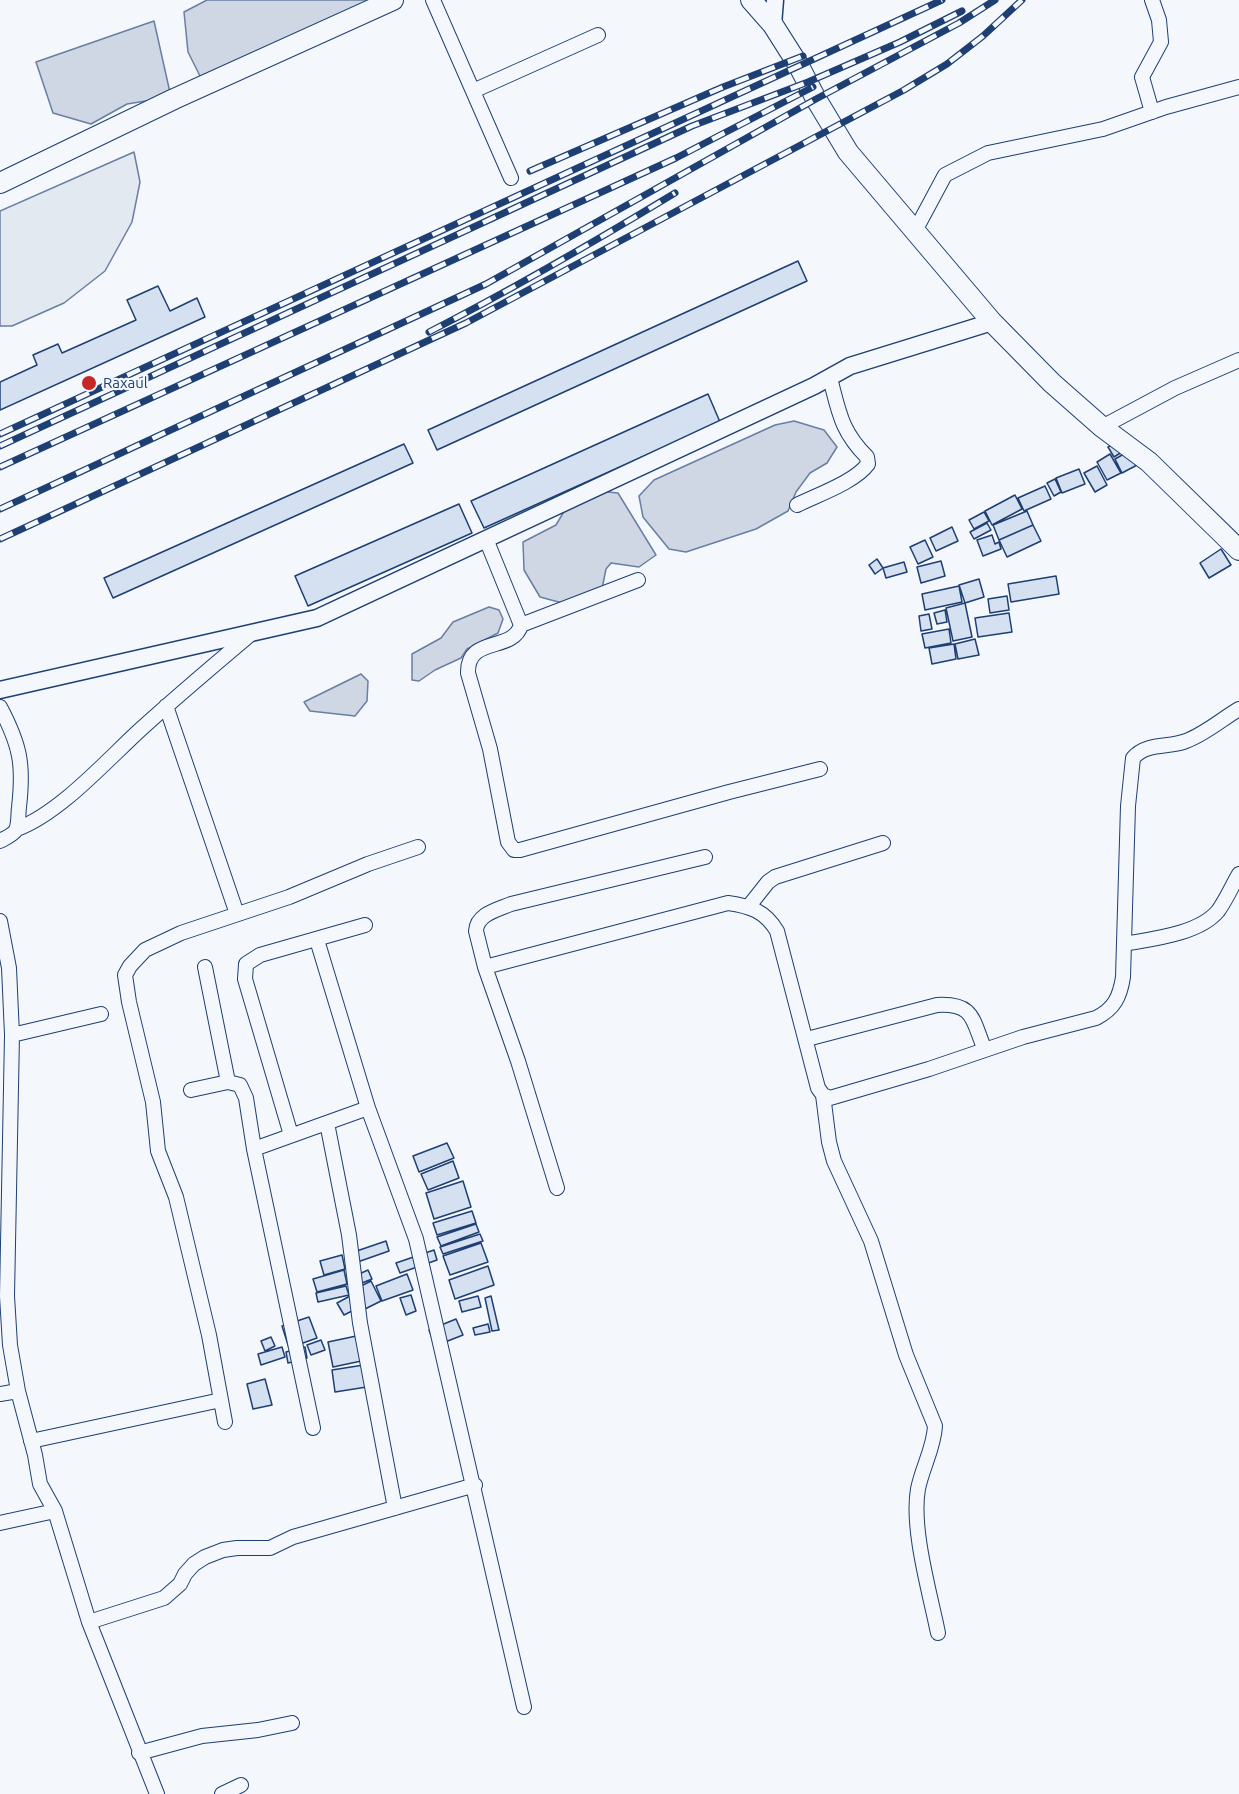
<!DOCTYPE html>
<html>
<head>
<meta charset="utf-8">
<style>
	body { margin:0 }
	canvas { display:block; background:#f4f7fb }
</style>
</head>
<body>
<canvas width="1239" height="1794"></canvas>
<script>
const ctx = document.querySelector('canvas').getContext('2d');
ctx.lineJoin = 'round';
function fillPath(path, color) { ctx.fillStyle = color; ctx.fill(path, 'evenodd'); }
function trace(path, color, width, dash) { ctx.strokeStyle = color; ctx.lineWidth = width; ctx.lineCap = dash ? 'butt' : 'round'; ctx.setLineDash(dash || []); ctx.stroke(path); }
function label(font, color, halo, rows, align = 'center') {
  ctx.font = font + ' Ubuntu,sans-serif'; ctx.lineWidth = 4.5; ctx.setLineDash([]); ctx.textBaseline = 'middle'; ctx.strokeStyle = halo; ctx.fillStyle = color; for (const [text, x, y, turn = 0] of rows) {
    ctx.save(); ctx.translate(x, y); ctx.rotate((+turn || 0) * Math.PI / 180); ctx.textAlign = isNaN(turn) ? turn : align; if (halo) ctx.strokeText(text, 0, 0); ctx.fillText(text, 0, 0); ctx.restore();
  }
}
const green = new Path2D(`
	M134,152L140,182L132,222L105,271L64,303L12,326H0V211Z`);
fillPath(green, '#e3e9f0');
trace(green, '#687fa3', 1.5);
const water = new Path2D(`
	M207,0H384L203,82L188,52L184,12Z
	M154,21L171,97L127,104L91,124L53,113L36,62Z
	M794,421L824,430L837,447L827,463L810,473L796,492L788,511L756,529L686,552L669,549L643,517L639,496L654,480L775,425Z
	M598,491L618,493L656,555L639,567L611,563L606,569L602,589L566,604L540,597L524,570L523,542L556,525L566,508Z
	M489,607L499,610L503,619L498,633L467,649L461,658L435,670L419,681L412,680V654L441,638L453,622Z
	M361,674L368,681L367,701L355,716L310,711L304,702Z`);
fillPath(water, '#cfd7e4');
trace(water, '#687fa3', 1.5);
const building = new Path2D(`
	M798,261L807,281L437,450L428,430Z
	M158,286L170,311L197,298L205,317L0,410V382L37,365L33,355L58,344L62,353L136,320L127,300Z
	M708,394L720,422L484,528L471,501Z
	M1116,442L1122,452L1114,457L1108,447Z
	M404,444L413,463L113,598L104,578Z
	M1131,450L1139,464L1122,473L1115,459Z
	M1110,454L1121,473L1107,480L1097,462Z
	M1097,466L1107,485L1095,492L1084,473Z
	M1079,469L1085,484L1062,493L1056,478Z
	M1055,479L1061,492L1054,496L1047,483Z
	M1045,486L1051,499L1024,511L1018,498Z
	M1015,495L1022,509L992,525L985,511Z
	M459,504L472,533L308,606L295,576Z
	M1027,511L1033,525L999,540L993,525Z
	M984,512L989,521L974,529L969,520Z
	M987,523L991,530L974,539L970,532Z
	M1033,525L1041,541L1007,557L999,540Z
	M952,527L958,541L936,551L930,538Z
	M992,535L995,544L999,542L1001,549L983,556L977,540Z
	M925,540L933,557L918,564L910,547Z
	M1221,549L1231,565L1209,578L1200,563Z
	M877,559L883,568L875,574L869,565Z
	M941,561L945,576L921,583L917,567Z
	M904,562L907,572L886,578L883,568Z
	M1056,576L1059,594L1011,602L1008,584Z
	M979,579L984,597L965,603L959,585Z
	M959,586L962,602L925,610L922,594Z
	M1007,596L1009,610L990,613L988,599Z
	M965,603L972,637L953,641L946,608Z
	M945,610L947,622L937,624L934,613Z
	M1009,613L1012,632L978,637L975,618Z
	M929,614L932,629L921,631L919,616Z
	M949,629L951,643L925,648L922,634Z
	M975,639L979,655L958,659L955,644Z
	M954,644L956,659L932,664L929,648Z
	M447,1143L454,1158L419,1172L413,1156Z
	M453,1161L459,1178L428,1190L421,1174Z
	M463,1181L471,1207L434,1219L426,1193Z
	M472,1211L476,1223L437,1235L433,1223Z
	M476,1224L479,1232L441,1246L437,1237Z
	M480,1234L483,1241L443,1254L440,1247Z
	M386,1241L389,1251L349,1265L345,1255Z
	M481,1243L488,1262L450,1275L443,1256Z
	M434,1250L437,1260L400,1273L396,1263Z
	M342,1255L345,1269L324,1275L320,1261Z
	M488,1266L494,1285L455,1299L449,1280Z
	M344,1270L347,1284L317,1292L313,1279Z
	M368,1270L372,1279L352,1287L348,1279Z
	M407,1274L413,1290L382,1301L376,1286Z
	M371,1281L381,1301L359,1312L349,1292Z
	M346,1286L349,1295L318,1302L316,1293Z
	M411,1295L416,1311L406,1315L400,1298Z
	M350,1296L356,1309L344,1315L337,1303Z
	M478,1296L481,1307L462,1312L459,1301Z
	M491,1296L499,1330L492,1331L485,1298Z
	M309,1317L317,1338L289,1348L282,1326Z
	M456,1319L463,1335L435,1346L429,1330Z
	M488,1324L490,1332L475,1335L473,1328Z
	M361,1335L366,1360L333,1367L328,1342Z
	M271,1337L275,1346L265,1351L261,1341Z
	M321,1340L325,1350L311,1355L307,1345Z
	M282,1347L285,1357L261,1365L258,1354Z
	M305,1347L307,1358L288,1363L286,1352Z
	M370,1364L373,1386L335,1392L332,1370Z
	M265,1379L272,1405L253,1409L247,1384Z`);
fillPath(building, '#d5e0f0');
trace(building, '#1d3f73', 1.5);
const minor = new Path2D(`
	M433,0L511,178
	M1152,0L1159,20L1161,42L1142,77L1152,112
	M473,91L598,35
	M915,231L945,175L988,153L1103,129L1166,107L1239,87
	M1102,427L1175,388L1239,360
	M797,505C817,495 855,482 868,464L867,457C841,431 839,412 830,378
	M486,539L521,625C513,653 467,635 468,673L490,749L508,842L514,850H520L729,792L820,769
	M521,625L638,580
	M166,706L237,914
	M0,707C20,745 24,764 19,807C18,814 19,824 16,830C13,835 5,838 0,841
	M17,829C60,813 106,761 141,729C177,696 214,665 252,633
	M749,906L768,882L775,877L883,843
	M0,921L9,968L12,1035L7,1296L10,1345L18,1391L35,1455L40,1484L55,1511L89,1622L157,1794
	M317,940L368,1108L416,1239L524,1707
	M1124,944C1152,939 1199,934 1218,911C1226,900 1232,886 1239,874
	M205,967L228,1082
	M485,967L728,903C750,906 765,911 777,931L818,1088L823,1095L830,1098L929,1069L1023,1037L1096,1018C1114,1009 1120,997 1123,977L1128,806L1133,758C1147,742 1169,748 1186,741C1205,734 1222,719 1239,709
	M12,1035L101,1014
	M807,1039L937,1005C975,1003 972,1020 985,1050
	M191,1090L228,1082L240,1085L246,1098L254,1149L313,1428
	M823,1095L829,1142L834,1161L871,1241L906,1355L935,1426C934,1448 922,1468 918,1489C911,1529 930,1593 938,1633
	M327,1123L349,1235L360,1323L395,1508
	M291,1135L245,979L246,964L260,955L365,925
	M254,1149L368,1108
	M557,1188L518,1061L485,967L476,931C477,914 497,910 511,904L705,857
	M0,1394L18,1391
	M225,1422L209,1335L176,1197L158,1151L153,1102L129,1002L125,975L130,966L145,950L181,933L289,897L368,864L418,847
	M31,1441L221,1400
	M0,1523L55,1511
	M89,1622L164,1598L180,1584L185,1574L194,1564L205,1557L223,1550L237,1548H270L293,1537L475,1485
	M139,1753L202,1736L258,1730L292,1723
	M222,1794L241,1785`);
const tertiary = new Path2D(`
	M773,25L775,0
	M0,690L317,618L814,386L850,366L992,322`);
const secondary = new Path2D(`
	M751,0L773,25L799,66L816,99L848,152L992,322L1052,383L1102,427L1149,462L1239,550
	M0,183L174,99L393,0`);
trace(minor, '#1d3f73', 16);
trace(tertiary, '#1d3f73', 19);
trace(secondary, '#1d3f73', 22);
trace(minor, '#f4f7fb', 14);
trace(tertiary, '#f4f7fb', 16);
trace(secondary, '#f4f7fb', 20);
const rail = new Path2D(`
	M530,171L723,87L803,56
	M429,332C513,289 594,242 675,193
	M0,434L942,0
	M0,446L692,126L808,82L900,42L962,11
	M0,467L676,158L813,87
	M0,509L486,284L816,99L959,23L995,0
	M0,539L466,323L904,90L947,64L983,36L1022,0`);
trace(rail, '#1d3f73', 7);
trace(rail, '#f4f7fb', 4.5, [14]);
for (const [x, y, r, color] of [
	[89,383,8,"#c62828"]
]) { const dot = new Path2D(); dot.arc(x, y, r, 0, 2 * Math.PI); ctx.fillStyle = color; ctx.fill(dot); trace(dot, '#f4f7fb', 2); }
label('15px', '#1d3f73', '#f4f7fb', [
	["Raxaul",103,383]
], 'left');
</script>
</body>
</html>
